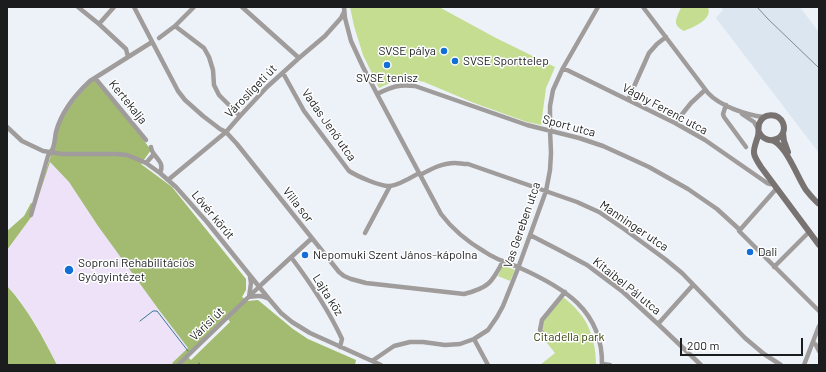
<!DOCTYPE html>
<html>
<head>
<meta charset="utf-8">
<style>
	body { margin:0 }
	#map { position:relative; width:826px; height:372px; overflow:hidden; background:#edf2f8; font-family:Barlow,sans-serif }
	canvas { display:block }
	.frame { position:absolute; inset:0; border:8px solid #1a1c1e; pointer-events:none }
	.scale { position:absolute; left:680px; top:338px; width:123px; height:18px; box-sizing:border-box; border:2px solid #1a1c1e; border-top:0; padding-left:5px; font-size:12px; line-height:14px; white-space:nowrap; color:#1a1c1e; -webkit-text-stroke:3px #fff; paint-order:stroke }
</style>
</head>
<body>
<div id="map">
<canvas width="826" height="372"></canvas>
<div class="frame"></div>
<div class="scale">200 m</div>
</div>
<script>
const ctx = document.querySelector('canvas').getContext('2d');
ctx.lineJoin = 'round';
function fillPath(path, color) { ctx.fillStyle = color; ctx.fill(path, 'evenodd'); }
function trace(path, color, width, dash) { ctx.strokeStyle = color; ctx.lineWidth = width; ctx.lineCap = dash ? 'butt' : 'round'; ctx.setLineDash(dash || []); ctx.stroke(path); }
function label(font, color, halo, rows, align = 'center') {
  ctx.font = font + ' Barlow,sans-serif'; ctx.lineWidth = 3; ctx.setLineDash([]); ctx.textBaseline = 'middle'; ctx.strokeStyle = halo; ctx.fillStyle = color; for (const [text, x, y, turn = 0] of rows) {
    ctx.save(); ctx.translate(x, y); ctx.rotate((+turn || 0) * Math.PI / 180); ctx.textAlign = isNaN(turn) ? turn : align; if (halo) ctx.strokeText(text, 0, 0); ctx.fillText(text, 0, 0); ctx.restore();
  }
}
fillPath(new Path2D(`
	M721,7H800L815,27L819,33V153L716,18L723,10Z`), '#dbe6f1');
fillPath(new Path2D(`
	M49,162L69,182L98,226L159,310L188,348L170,365H57L35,323L18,298L7,286V250L32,216Z`), '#ede2f7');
fillPath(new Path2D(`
	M350,7H439L496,38L555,67L550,79L546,88L541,125L527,122L474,103L424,82L403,77L379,88L363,55L354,26Z
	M681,7H708C713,20 693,27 684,31C670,24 678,17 681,7Z
	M503,265L515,270L510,281L498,276Z
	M563,297C568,301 573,305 577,310C591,325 596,345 596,365H540L555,353L543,338L547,335L542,329L543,320Z`), '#c4dd91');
fillPath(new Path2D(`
	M94,79L141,137L151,150L141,164L172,187L246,279V290L242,297L248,301L258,300L293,329L308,339L356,360L355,365H174L172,363L170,365L188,348L159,310L98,226L69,182L50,162L32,216L7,250V231L24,216L31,203L35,204L55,143C60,115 75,99 94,79ZM228,319L230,322L191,360L188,357Z
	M7,286C29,310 42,336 57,365H7Z`), '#a3bb70');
trace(new Path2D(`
	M140,321L153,311H157L188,351
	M199,363L200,365`), '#377994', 1);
trace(new Path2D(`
	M78,7L99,24L126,49L128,57
	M134,7L178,91L185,100L203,116L220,129L226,132L237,144L339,272L344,276L351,279L366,283L464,294C488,288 492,283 503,261
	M242,7L299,58
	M344,7L345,18L351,41L363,67L377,94L441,214C453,230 468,242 485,252C495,259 507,263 518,267C563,287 603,310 602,365
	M643,7L708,93C720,106 746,115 764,117
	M99,24L114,7
	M175,26L204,48L209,57L213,70L214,85L219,95L240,116
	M159,38L175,26L194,7
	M563,68L675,123L705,140L767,183L770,184H774
	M283,73L304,111L349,171C357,176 381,187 390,186C399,185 412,177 419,173
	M95,78L146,140
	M377,94C392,87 398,84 415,86L527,125L579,138L603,146L625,156L649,167L688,189L717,209L740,230
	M628,100L649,53L657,44L666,37
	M726,105L723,114L724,117L746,147
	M742,114L754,122L758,129
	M675,123L691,103L705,90
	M7,127L22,141L43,151L62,154H115L127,155L137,159L146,163L160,173L176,187L207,222L269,299L281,313L292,322L310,333L381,365
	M151,147C151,149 153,153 154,154C159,161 164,164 160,173
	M146,163L154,154
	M420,175C431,169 442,163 455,163C459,163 463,164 468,164L577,202L599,212L624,229L665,259L682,273L745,338L764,354L781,365
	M168,180L226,132L240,116L267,87L299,58L325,36L341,18L344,12
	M777,188L739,231L819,311
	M31,215L48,156C50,153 52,150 53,148C55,142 55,137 56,132C61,113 75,95 90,81L152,42
	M365,233L390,186
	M530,235L559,250L587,265L623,292L658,324L701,365
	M291,257C309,281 329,311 342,339L340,347
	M774,267L809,232
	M249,297L251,283L250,277
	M249,297C256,296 261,295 267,298
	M658,324L693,285
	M474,339L488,365
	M547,340L540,330L542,320L565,292
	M813,342L816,345L819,351
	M372,361L394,346L410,342H423L445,345L460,344L474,339L488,330L497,317L503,306L517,271L546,191L550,170L551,153L550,130V106L553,90L563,68L598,7
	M602,364L610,365
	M178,365L262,284L312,238
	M804,365L819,326`), '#9f9c9b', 4.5);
trace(new Path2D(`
	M759,132C767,148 789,138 783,123C778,112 763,113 759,124C758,128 759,132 758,136C753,152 751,152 761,167L819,245
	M783,133L784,141L788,152
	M770,140C785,141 798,179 806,190C810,195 814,200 819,204`), '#787371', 6);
trace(new Path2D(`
	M757,7L768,19L819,68`), '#85898d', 1);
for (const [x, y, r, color] of [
	[444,51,4,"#146ed8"],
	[455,61,4,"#146ed8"],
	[387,65,4,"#146ed8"],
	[750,252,4,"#146ed8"],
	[305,255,4,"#146ed8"],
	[69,270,5,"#146ed8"]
]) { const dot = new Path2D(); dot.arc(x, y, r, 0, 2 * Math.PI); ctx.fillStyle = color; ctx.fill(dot); trace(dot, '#fff', 1.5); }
label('12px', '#1a1c1e', '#fff', [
	["SVSE pálya",436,51,"right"],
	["SVSE Sporttelep",463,61],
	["SVSE tenisz",387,78,"center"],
	["Dali",758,252],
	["Nepomuki Szent János-kápolna",313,255],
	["Soproni Rehabilitációs",78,263],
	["Gyógyintézet",78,277]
], 'left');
label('12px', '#1a1c1e', '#fff', [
	["Városligeti út",251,91,-46],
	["Kertekalja",128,102,51],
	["Vághy Ferenc utca",665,109,28],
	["Vadas Jenő utca",329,125,55],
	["Sport utca",569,126,15],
	["Villa sor",298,205,52],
	["Lővér körút",213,215,50],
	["Vas Gereben utca",522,225,-71],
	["Manninger utca",634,226,34],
	["Kitaibel Pál utca",627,286,39],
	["Lajta köz",328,295,58],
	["Várisi út",207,324,-44]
]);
label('12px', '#334108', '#fff', [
	["Citadella park",569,337]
]);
</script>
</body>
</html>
